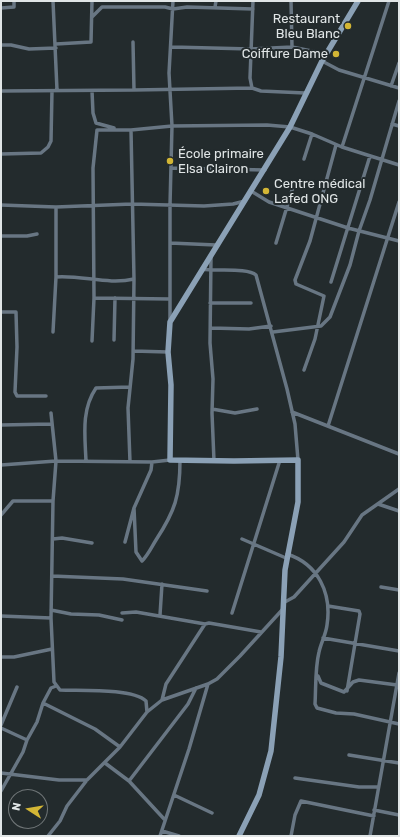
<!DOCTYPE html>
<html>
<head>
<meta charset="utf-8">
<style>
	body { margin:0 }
	#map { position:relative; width:400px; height:837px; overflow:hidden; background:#232b2d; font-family:Rubik,sans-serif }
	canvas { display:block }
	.frame { position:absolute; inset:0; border:2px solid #e0e5e6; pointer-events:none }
	.north { position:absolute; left:8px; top:789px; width:40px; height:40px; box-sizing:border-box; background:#232b2d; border:1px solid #6f7577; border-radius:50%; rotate:282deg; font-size:11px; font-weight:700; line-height:16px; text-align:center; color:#e0e5e6 }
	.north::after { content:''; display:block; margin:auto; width:14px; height:18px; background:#d3b635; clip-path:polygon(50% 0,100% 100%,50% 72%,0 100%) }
</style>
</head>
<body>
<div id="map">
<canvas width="400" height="837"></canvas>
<div class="frame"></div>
<div class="north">N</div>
</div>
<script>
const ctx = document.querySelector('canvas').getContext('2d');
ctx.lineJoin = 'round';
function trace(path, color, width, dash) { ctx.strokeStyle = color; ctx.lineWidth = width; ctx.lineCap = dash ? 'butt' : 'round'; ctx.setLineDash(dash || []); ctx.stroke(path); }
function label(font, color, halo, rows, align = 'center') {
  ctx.font = font + ' Rubik,sans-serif'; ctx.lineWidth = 4; ctx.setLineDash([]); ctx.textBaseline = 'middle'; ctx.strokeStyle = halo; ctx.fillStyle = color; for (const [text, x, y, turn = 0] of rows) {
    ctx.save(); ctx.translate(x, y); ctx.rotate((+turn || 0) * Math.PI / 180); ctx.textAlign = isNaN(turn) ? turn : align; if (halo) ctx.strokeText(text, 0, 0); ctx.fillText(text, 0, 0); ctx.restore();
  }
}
trace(new Path2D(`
	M53,1L57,90
	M253,1L250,78L252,88L261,91L305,93
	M291,1L292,47
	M215,7L216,1
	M1,8L14,7V1
	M92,17L102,7H165L173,9L187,7L253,9
	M133,42L134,90L252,88
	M56,44L91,42L92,1
	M1,45H11L29,49L56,48
	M172,47L251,49L292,47L326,54
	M322,61L339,70L399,88
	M391,86L399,63
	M1,91L134,90
	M92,91L93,113L96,123L114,128
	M392,124L399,126
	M342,147L389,1
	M1,154L41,153L48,147L51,141L52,91
	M304,159L312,134
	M172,168L265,170
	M251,191L269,202L348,228L399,241
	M1,205L56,207L132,204L204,206L233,204L245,201
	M1,236H27L37,234
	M170,243L216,245
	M276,243L293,187
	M211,257L210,343L213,379L212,413L214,461
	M202,269C215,272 247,267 256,275L287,389L295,424L298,460
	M56,277C82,275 108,285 134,279
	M331,282L370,156
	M94,298L170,299
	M210,303H251
	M1,312H16L17,347L15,392L17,396H46
	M170,321V205L172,126L169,73L173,1
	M211,328L249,329L271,326
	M53,332L56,277V207
	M273,332L321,326L330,317L350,265L359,231L370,200L399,101
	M114,340L115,298
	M92,341L94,298L93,168L97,130H131L172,126L267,125L290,127L312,134L342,147L399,165
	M133,351L168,352
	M304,370L315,339L324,296L296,284L295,280L310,241L336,145
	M212,409L235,413L257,409
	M292,412L399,454
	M51,413L56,461L53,501L51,618L54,682L60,690C80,691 132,688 146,701L147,712
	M1,425L51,424
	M328,426L399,202
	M86,461C85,436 81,410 96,388L130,387
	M130,462L128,408L133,359L134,279L131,130
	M1,465L56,461L152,462L170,460
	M378,504L399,511
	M134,508L136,552L142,561C148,555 151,548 156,540C175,511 180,496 180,460
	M1,515L13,501H53
	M53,539L62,538L92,543
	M242,539L286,558
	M125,542L134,508L151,470L152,462
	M287,554C318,564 332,593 327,625C326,634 321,643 319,652C315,668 316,687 315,704L317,708L336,713L354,714L399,724
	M52,576L123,579L207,591
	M381,587L399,590
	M283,603L294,597L344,542L362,515L399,489
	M328,606L359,611L360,614L347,691
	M51,610L71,614L99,615L122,620
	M122,613L136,612L205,624
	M232,613L280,460
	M160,615L162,584
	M1,616L51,618
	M323,638L399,651
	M1,657H14L52,649
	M318,676L321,683L344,692L353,682L359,680L397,685
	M56,686L51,688L43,703L95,729L120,747
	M162,700L166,684L205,624L209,623L261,632
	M1,725L17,687
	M1,728L27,740
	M349,755L399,763
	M105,763L129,781L165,820
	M1,773L59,780H87
	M295,778L359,787H378
	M129,781L188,704L196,688
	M1,791L23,752L27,740L37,722L43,703
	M174,795L212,813
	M374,810L399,815
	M162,831L179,836
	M48,836L60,821L67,806L87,780L120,747L147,712L162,700L208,684L217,679L240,656L282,610
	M160,836L189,749L208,684
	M291,836L295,815L301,801L374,816
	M370,836L399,673`), '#687683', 3.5);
trace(new Path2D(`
	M239,836L259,795L271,751L281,657L285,570L298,502V460L234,461L170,460L171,385L168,352L170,322L290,127L322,61L358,1`), '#8ba1b6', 5.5);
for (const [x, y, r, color] of [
	[348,26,4,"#d3b635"],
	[336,54,4,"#d3b635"],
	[170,161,4,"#d3b635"],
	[266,191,4,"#d3b635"]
]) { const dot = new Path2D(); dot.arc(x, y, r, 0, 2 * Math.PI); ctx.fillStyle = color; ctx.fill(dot); trace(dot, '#232b2d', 1.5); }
label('13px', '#e0e5e6', '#232b2d', [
	["Restaurant",340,19],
	["Bleu Blanc",340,34],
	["Coiffure Dame",328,54],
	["École primaire",178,154,"left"],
	["Elsa Clairon",178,169,"left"],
	["Centre médical",274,184,"left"],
	["Lafed ONG",274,199,"left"]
], 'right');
</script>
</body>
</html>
